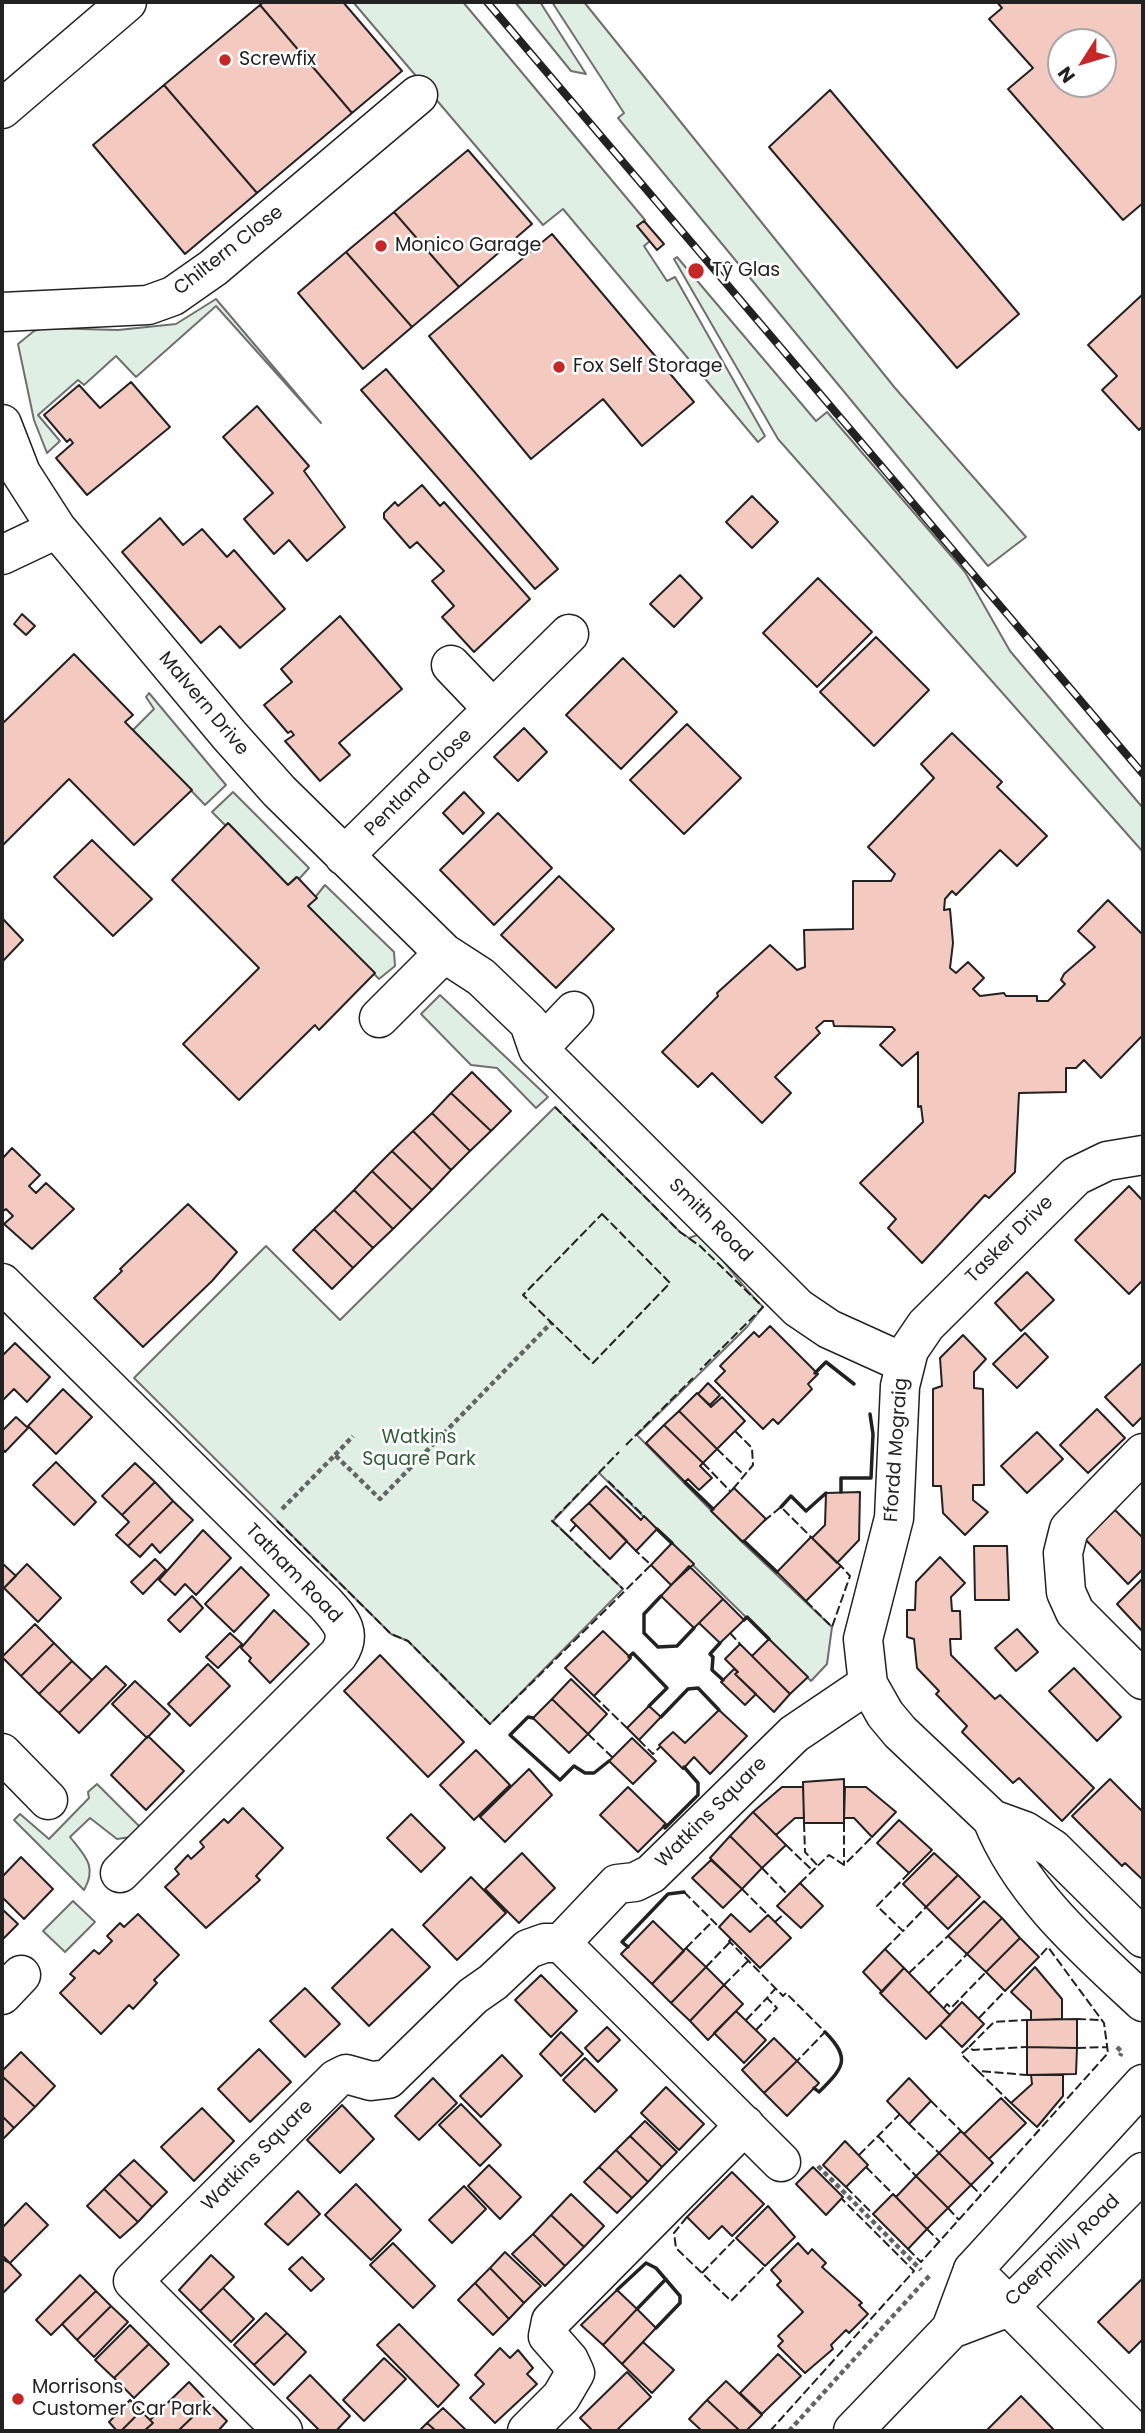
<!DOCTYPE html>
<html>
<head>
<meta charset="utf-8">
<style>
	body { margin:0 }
	#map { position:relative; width:1145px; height:2433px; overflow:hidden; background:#fff; font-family:Poppins,sans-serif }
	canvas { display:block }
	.frame { position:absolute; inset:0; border:4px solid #222; pointer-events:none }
	.north { position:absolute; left:1047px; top:28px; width:70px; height:70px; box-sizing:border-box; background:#fff; border:2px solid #a7a7a7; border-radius:50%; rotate:233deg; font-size:19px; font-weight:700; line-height:28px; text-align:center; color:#222 }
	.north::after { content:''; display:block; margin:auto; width:24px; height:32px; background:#c62828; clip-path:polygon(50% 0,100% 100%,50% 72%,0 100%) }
</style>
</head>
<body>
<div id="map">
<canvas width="1145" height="2433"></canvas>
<div class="frame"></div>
<div class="north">N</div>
</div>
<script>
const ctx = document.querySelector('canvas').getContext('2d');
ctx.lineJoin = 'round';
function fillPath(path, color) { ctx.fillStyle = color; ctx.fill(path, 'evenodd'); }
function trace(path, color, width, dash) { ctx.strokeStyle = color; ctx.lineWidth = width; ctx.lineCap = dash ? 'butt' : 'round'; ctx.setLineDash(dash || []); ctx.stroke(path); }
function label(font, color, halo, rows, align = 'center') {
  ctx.font = font + ' Poppins,sans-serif'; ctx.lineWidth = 5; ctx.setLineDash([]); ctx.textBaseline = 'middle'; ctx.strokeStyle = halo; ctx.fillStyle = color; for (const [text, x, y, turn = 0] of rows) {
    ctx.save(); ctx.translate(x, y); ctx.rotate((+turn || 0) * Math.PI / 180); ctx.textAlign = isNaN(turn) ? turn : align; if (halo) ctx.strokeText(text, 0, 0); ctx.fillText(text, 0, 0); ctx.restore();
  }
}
const green = new Path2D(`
	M353,2H463L645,220L638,226L650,241L644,246L667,281L675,277L765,436L758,442L563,209L543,225Z
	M515,2H540L586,74L571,71Z
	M552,2H584L895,388L1026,537L988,566L618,118L624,113Z
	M677,257L816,421L827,412L965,572L1010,651L1143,808V852L778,439L674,259Z
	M216,299L321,423L216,306L136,377L116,356L84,385L78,380L38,415L60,441L47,453L34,420L18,344L34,331L44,328L118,330L176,324Z
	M149,693L226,785L205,805L133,730L154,709L146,697Z
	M233,792L309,868L299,879L296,877L288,885L229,824L226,826L212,812Z
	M325,885L394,952L395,966L379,979L308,906Z
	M440,995L548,1097L536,1108L497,1068L471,1065L421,1014Z
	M555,1107L680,1232L689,1238L700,1234C723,1258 740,1285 763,1307L747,1327L637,1435L742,1542L832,1627L827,1664L811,1681L599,1473L553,1521L623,1589L490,1724L408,1641L391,1634L134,1378L266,1246L340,1320Z
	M97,1784L144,1831L137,1836L117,1839L90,1818L70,1837C84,1855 98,1866 84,1890L14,1820L20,1814L49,1839L89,1798L88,1792Z
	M73,1901L95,1922L65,1952L43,1931Z`);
fillPath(green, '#e0efe3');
trace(green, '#6f6f6f', 2);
const building = new Path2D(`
	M264,2H343L402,71L352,113L260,5Z
	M997,2H1143V203L1123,220L1008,89L1033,68L989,19L1002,8ZM1061,42H1103V84H1061Z
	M260,5L352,113L257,193L164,85Z
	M164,85L257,193L185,254L93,145Z
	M830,90L1019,314L957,368L769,147Z
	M468,150L532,224L459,287L394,212Z
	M394,212L459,287L412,327L346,252Z
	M644,221L664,244L657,250L637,226Z
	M552,234L694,402L642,446L603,399L531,459L429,336Z
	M346,252L412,327L363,369L298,293Z
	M1143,294V426L1139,430L1102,390L1117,376L1088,345Z
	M386,369L558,569L535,589L361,390Z
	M131,382L170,427L87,495L56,458L73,443L70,439L67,442L44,415L79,385L100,408Z
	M257,406L309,466L304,471L345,527L307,561L289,540L274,554L244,519L273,493L223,437Z
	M422,485L440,506L444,502L530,599L474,652L442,617L454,606L432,581L444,571L417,542L410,548L384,518V513L395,502L398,506Z
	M752,496L778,522L752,548L726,522Z
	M160,518L183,545L202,529L227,557L234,550L285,609L240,648L220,626L201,643L122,552Z
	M680,575L702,598L674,627L650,604Z
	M818,578L872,632L817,687L763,633Z
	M22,614L35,626L26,635L14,624Z
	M340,616L402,689L339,743L350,755L320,781L285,741L294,735L291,731L288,733L264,705L292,682L281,669Z
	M876,637L929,690L874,746L820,692Z
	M74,654L133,715L125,722L192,790L134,845L69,779L2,846V724Z
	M623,658L677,712L621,769L566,715Z
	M687,724L741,778L684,834L630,780Z
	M524,728L547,752L518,781L494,757Z
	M952,733L1002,782L997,787L1047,836L1017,866L1000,850L956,895L952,891L945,899L944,910L950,909L953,943L950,968L956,973L968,962L984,978L973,989L980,996L1004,993L1006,996H1037V1001H1048L1065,984L1061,980L1064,974L1095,947L1078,931L1108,900L1143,935V1035L1101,1078L1084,1060L1076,1068H1066V1092L1019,1093L1015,1172L989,1198L985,1195L922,1263L888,1228L896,1219L860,1183L923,1122L921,1106L918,1107V1052L902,1066L880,1045L895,1030L892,1027L834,1026L833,1021H824L816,1028L820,1033L775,1077L791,1093L762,1123L712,1073L698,1087L662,1052L718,996L717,993L770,945L797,970L805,967L804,930L853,929V881H891L895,874L868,847L934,778L921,764Z
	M464,792L484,813L463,834L443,813Z
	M498,813L552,868L494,925L440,870Z
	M228,823L288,885L297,877L299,879L317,898L308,906L375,973L319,1030L315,1025L239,1100L183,1044L259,968L172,880Z
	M92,840L152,899L113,936L54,877Z
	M559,876L614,929L556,988L501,935Z
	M2,918L23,940L2,962Z
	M472,1072L511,1111L491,1131L451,1093Z
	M451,1093L491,1131L470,1151L432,1113Z
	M432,1113L470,1151L451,1170L413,1131Z
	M413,1131L451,1170L432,1190L392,1151Z
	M12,1148L40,1175L29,1186L36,1193L46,1183L74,1209L32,1249L4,1224L13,1216L6,1209L2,1212V1159Z
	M392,1151L432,1190L412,1210L372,1171Z
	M372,1171L412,1210L393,1229L354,1190Z
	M1129,1186L1143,1201V1280L1129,1294L1075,1240Z
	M354,1190L393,1229L373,1248L334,1210Z
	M188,1204L237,1252L212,1281L143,1347L94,1298L122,1271L120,1269Z
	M334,1210L373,1248L353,1268L314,1229Z
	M314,1229L353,1268L332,1289L293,1250Z
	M1027,1272L1054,1300L1021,1331L995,1303Z
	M770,1326L818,1374L808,1384L812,1389L778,1424L773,1419L763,1429L715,1381L725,1371L720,1366L754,1332L759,1337Z
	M1025,1333L1048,1357L1017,1388L993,1364Z
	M963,1335L986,1359L974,1372V1388L983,1389L984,1485H973V1500L988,1512L965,1535L943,1513L941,1486H933V1389L942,1386L940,1358Z
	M15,1343L50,1377L27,1402L14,1389L2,1401V1356Z
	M1143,1362V1416L1133,1426L1105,1397Z
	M708,1383L720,1395L710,1405L698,1394Z
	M63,1389L92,1417L56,1454L28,1426Z
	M697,1393L711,1407L722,1397L745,1421L717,1449L679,1411Z
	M1097,1409L1125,1438L1088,1473L1060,1445Z
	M679,1411L717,1449L703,1463L664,1425Z
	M16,1417L28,1428L5,1452L2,1448V1431Z
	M664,1425L703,1463L700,1466L712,1478L699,1490L688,1479L685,1482L646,1443Z
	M1037,1432L1063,1459L1027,1493L1001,1466Z
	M56,1462L96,1502L74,1525L33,1485Z
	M135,1463L155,1482L122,1515L102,1496Z
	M155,1482L173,1501L128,1546L116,1535L129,1522L122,1515Z
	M606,1486L641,1520L644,1516L657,1529L636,1551L589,1503Z
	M734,1488L766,1519L743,1542L711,1511Z
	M860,1492L859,1540L837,1563L812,1538L825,1525L826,1493Z
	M173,1501L193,1520L160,1553L152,1544L140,1557L128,1546Z
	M589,1503L627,1541L610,1559L571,1520Z
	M1115,1510L1143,1538V1569L1128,1584L1085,1539Z
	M203,1530L231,1558L196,1595L185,1584L175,1595L159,1580Z
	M811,1537L841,1566L806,1601L777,1572Z
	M672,1543L694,1564L671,1585L651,1565Z
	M974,1546H1007L1009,1600H975Z
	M940,1557L965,1583L951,1597L952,1611H960L961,1639H950L951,1655L995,1699L1000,1695L1094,1788L1062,1821L1019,1778L1013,1783L962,1732L967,1726L936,1694L939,1691L917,1668L914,1639L907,1637V1610H915L916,1582Z
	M155,1559L166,1570L143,1594L131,1582Z
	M2,1563L16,1576L2,1590Z
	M27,1564L61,1598L38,1622L4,1588Z
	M689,1566L723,1599L694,1628L661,1596Z
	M241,1567L269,1595L234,1632L205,1604Z
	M1143,1578V1632L1117,1604Z
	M192,1596L203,1608L180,1632L168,1620Z
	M723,1599L744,1620L720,1643L699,1623Z
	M274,1610L309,1644L270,1683L249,1661L251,1658L241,1648Z
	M35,1624L54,1643L21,1676L2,1657Z
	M1017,1629L1038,1652L1016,1671L995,1648Z
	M603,1631L631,1658L594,1696L565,1668Z
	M230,1633L242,1644L218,1668L206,1657Z
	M769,1639L808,1677L790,1694L752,1656Z
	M54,1643L72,1661L39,1694L21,1676Z
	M740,1644L790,1694L774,1712L735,1674L738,1672L725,1659Z
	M380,1655L464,1742L428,1777L344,1691Z
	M72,1661L92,1680L59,1713L39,1694Z
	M208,1664L230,1686L190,1726L168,1704Z
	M106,1666L126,1685L79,1733L59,1713Z
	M1074,1668L1121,1717L1097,1741L1049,1691Z
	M734,1669L738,1672L735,1674L756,1694L745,1705L721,1682Z
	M571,1679L607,1714L588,1734L552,1699Z
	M135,1681L170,1714L147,1738L112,1704Z
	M552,1699L588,1734L569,1753L533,1718Z
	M649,1706L661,1717L639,1740L627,1728Z
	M719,1710L747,1736L710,1774L694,1757L683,1769L659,1745L673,1732L685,1743Z
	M148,1736L184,1771L146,1810L111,1775Z
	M632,1738L656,1761L633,1784L609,1761Z
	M476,1750L510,1785L474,1820L440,1785Z
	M529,1769L552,1795L505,1842L480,1817Z
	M844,1779V1823H804L803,1782Z
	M1110,1779L1143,1812V1880L1125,1863L1122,1866L1072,1816Z
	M628,1787L666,1824L638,1852L600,1815Z
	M782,1787H803L804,1818H795L776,1835L753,1812Z
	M845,1787H866L896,1812L872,1837L854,1818H844Z
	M243,1808L283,1848L256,1876L260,1880L206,1928L165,1887L179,1874L175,1869L188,1855L191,1859L204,1847L200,1842L224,1819L228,1823Z
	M753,1812L786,1845L762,1868L730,1836Z
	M411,1814L445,1848L421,1872L387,1838Z
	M899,1820L932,1850L909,1873L877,1843Z
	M730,1836L762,1868L742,1889L710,1858Z
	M522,1853L555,1888L519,1923L485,1889Z
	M934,1853L958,1875L926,1907L903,1884Z
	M21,1857L53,1889L24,1919L2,1897V1877Z
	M711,1860L742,1889L723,1908L692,1878Z
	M958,1875L980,1897L948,1929L926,1907Z
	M471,1877L506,1913L457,1960L423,1925Z
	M800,1883L823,1906L801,1928L777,1906Z
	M984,1901L1002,1918L967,1954L948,1936Z
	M2,1909L18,1924L2,1940Z
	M138,1914L179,1955L154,1980L157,1983L133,2009L129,2005L101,2034L60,1993L75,1978L70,1974L94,1950L99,1954L112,1941L107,1936L120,1923L124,1927Z
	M731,1914L750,1932L768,1915L791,1938L760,1968L719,1927Z
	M1002,1918L1020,1938L986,1972L967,1954Z
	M653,1921L684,1951L652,1984L621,1954Z
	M392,1929L430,1967L369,2026L332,1988Z
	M1020,1938L1039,1957L1005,1991L986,1972Z
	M686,1948L706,1967L671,2003L652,1984Z
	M885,1949L904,1968L882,1992L863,1972Z
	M706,1967L724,1985L690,2021L671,2003Z
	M1035,1967L1062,1999V2019L1031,2020V2011L1011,1992Z
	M904,1968L950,2015L926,2039L880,1993Z
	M541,1975L577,2011L551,2037L515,2000Z
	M724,1985L743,2004L708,2040L690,2021Z
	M305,1988L340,2024L305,2057L270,2021Z
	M962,2002L984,2024L962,2047L940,2025Z
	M736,2011L766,2040L744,2063L714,2033Z
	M1077,2019V2048L1027,2047V2020Z
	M607,2027L620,2040L598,2062L585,2048Z
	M561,2032L583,2054L561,2076L540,2054Z
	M774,2038L797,2061L764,2093L742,2070Z
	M1027,2047L1077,2048L1076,2074L1027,2075Z
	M259,2049L291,2082L250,2122L218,2089Z
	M21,2052L55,2086L35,2107L2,2076V2071Z
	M502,2055L522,2076L481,2117L460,2096Z
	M585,2058L617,2090L595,2112L563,2080Z
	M797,2061L819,2083L787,2116L764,2093Z
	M1031,2075H1063V2096L1037,2127L1011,2103L1032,2084Z
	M2,2076L35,2107L14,2128L2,2116Z
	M433,2078L457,2103L419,2140L395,2116Z
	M909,2078L931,2101L909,2124L887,2101Z
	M666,2087L704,2124L679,2150L641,2113Z
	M1001,2098L1026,2123L989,2159L964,2134Z
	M461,2104L501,2145L480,2166L439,2125Z
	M342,2105L374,2139L340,2173L307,2140Z
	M202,2108L234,2141L194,2181L161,2147Z
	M2,2116L14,2128L2,2140Z
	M645,2121L677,2152L662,2167L630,2136Z
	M961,2131L993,2163L971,2185L939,2153Z
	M630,2136L662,2167L648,2182L616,2150Z
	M845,2141L868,2165L846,2187L823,2165Z
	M616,2150L648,2182L632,2198L599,2167Z
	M939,2153L971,2185L948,2208L916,2176Z
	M134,2160L167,2192L152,2207L119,2174Z
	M489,2165L521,2197L500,2219L468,2186Z
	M599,2167L632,2198L617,2213L584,2182Z
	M813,2167L843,2197L826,2215L796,2184Z
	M732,2172L764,2204L732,2236L722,2226L709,2239L687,2217Z
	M119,2174L152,2207L138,2222L104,2189Z
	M916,2176L948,2208L927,2229L896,2197Z
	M356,2184L401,2230L371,2260L325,2215Z
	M464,2186L486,2209L452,2243L429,2220Z
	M104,2189L138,2222L120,2238L87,2206Z
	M298,2191L320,2214L288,2245L265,2224Z
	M571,2194L604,2226L584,2247L551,2215Z
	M893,2194L927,2229L908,2249L873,2214Z
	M26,2203L48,2225L10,2263L2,2259V2228Z
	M768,2206L795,2237L765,2266L736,2238Z
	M551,2215L584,2247L565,2266L533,2234Z
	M533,2234L565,2266L545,2286L512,2254Z
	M393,2243L435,2286L413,2308L370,2265Z
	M798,2243L808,2254L812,2249L826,2263L822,2267L862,2303L859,2305L868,2314L849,2333L846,2330L831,2345L833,2349L805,2373L778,2346L783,2341L778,2336L803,2312L777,2285L781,2281L771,2270Z
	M505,2252L541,2286L524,2303L490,2268Z
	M211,2255L234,2277L200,2311L179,2290Z
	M4,2257L21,2275L2,2294V2259Z
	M302,2257L324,2279L311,2291L289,2269Z
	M490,2268L524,2303L509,2319L475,2283Z
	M80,2275L96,2291L51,2335L36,2320Z
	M1143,2278V2339L1129,2353L1098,2322Z
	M475,2283L509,2319L493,2335L458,2300Z
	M223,2288L254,2319L231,2342L200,2311Z
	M617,2290L637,2309L603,2345L581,2325Z
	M96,2291L111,2306L77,2340L62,2324Z
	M111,2306L128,2322L94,2357L77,2340Z
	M637,2309L656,2328L622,2364L603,2345Z
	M266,2313L287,2333L254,2365L234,2345Z
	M399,2324L459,2385L438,2407L377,2345Z
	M130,2325L149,2344L114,2378L95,2360Z
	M287,2333L306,2352L274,2385L254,2365Z
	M643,2342L674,2370L652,2393L622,2364Z
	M149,2344L169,2364L134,2398L114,2378Z
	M500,2348L510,2358L518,2350L533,2368L527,2374L537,2384L495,2423L470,2398L484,2384L475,2375Z
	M778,2354L801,2376L762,2414L740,2393Z
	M384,2358L406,2379L364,2421L343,2400Z
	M627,2372L651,2397L616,2431H593L580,2418Z
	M310,2375L350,2416L336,2431H320L287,2398Z
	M726,2381L762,2415L746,2431H740L707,2400Z
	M189,2382L208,2402L178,2431H144L153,2423L150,2420Z
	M1021,2396L1054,2430L986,2431Z
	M130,2400L141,2411L121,2431H117L109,2422Z
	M707,2400L740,2431H702L689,2419Z
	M208,2402L227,2421L218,2431H178Z
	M443,2408L467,2431H436L427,2423Z
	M141,2411L153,2423L144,2431H121Z
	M427,2423L436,2431H419Z`);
fillPath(building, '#f3c9c0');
trace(building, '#222', 2);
const minor = new Path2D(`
	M2,109L127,2
	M2,312L148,305L173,296L213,268L418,95
	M2,424L21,473L57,529L229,735L279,791L444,953L481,977L529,1023L538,1049L798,1308L829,1329L904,1363
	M2,555L57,529
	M451,665L493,709
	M344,856L569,634
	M379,1018L444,953
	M538,1049L574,1011
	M1143,1155L1107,1161L1076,1176L926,1325L909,1350L900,1386L894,1518L863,1639L868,1684L885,1714L900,1732L992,1819L1025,1831L1053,1849L1143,1938
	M2,1283L325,1603C341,1621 353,1633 338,1655L120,1873
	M1143,1453L1069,1529L1063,1553L1066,1592L1075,1612L1143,1680
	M2,1753L48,1800
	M992,1819C1022,1894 1085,1948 1143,2002
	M561,1943L781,2162
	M2,1995L21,1975
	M973,2270L1133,2431
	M283,2431L133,2281L336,2079L346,2074L371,2081L388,2079L473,1996L493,1982L528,1949L545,1943H561L617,1884L635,1882L651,1874L794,1734L868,1684
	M527,2431L561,2397L575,2373L569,2360L548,2336L551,2321L745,2125`);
const major = new Path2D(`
	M951,2329L973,2270L1143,2084
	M853,2431L951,2329L1009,2307L1143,2172`);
trace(minor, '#222', 41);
trace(major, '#222', 41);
trace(new Path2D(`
	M335,1455L353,1436
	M282,1509L335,1455L380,1499L552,1322
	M1117,2047L1122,2052L1120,2056
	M818,2166L921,2270
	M789,2431L931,2274`), '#646464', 4.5, [5, 3.5]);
trace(minor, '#fff', 38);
trace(major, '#fff', 38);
const rail = new Path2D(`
	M487,2L1143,774`);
trace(rail, '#222', 8);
trace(rail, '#fff', 5, [16]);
trace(new Path2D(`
	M555,1107L680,1232L700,1246L763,1307L700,1370
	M602,1214L670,1283L593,1363L523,1295Z
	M626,1445L693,1378
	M717,1449L744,1475
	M703,1463L730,1491
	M608,1481L644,1516
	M733,1489L753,1465L752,1448L735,1431
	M277,1521L391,1634L408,1641L490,1724L651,1565L636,1551
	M764,1521L781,1507L811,1537
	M576,1525L567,1535L623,1589
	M567,1535L552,1521L619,1452
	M806,1601L832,1627L850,1576L841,1566
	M730,1633L740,1644
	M594,1696L627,1728
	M588,1734L613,1758
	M639,1740L653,1754L660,1747
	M804,1823L805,1852L818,1866
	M844,1823V1865
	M786,1845L813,1871
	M762,1868L788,1895
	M909,1873L877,1906L903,1931L926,1907
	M800,1883L829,1855L844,1865L872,1837
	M742,1889L768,1915
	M684,1892L719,1927
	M775,1922L785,1913
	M731,1939L729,1941L783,1996L786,1993L825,2032L797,2061
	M686,1948L713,1921
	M885,1949L903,1931
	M706,1967L730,1942
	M909,1973L948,1936
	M724,1985L748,1961
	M929,1993L967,1954
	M944,2008L947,2004L951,2008L986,1972
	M979,2018L1005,1991
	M1077,2019L1101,2020
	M746,2020L767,1998
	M756,2030L777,2008L767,1998L776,1988
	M969,2047L994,2022L1027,2020
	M1077,2048L1107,2047
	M978,2071L961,2054L969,2047L973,2050L1027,2047
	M931,2101L961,2131
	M1011,2103L978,2071L1027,2075
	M909,2124L939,2153
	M878,2136L916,2176
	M859,2155L900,2114
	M866,2167L893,2194
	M971,2185L981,2195
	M846,2187L873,2214
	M948,2208L959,2220
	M687,2217L674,2233L676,2248L731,2301L765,2266
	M927,2229L940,2242
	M908,2249L921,2262L1108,2053L1104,2023L1048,1947L1039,1957
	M702,2273L736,2238
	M770,2431L914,2271L842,2199`), '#222', 2, [9, 3.5]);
trace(new Path2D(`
	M815,1373L826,1362L854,1384
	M685,1482L713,1509
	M841,1492V1478H871L873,1434L870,1414
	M781,1507L791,1496L806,1511L826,1493
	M657,1529L672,1543
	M744,1541L777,1572
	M661,1596L644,1614V1633L658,1647L677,1646L694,1628
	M744,1620L747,1617L769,1639
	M720,1643L710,1654L713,1657L712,1670L723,1680
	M629,1657L633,1653L667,1688L649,1706
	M661,1717L688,1689L698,1688L719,1710
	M533,1718L528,1717L510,1735L560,1780L574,1766L585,1773H594L609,1761
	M664,1826L665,1828L698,1795V1783L684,1767
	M628,1947L622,1942L668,1894L684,1892
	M814,2088L819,2092C843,2068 852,2059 825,2032
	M617,2290L646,2263L656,2268L680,2296V2303L656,2328
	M637,2309L666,2279`), '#222', 3.5);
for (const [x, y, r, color] of [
	[225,60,7,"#c62828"],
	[381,246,7,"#c62828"],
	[696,271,9,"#c62828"],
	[559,367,7,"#c62828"],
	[18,2399,7,"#c62828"]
]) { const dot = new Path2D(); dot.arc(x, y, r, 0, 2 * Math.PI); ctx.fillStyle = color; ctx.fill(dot); trace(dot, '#fff', 2.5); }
label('19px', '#222', '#fff', [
	["Screwfix",239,60],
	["Monico Garage",395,246],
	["Tŷ Glas",712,271],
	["Fox Self Storage",573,367],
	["Morrisons",32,2388],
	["Customer Car Park",32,2410]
], 'left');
label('19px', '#222', '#fff', [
	["Chiltern Close",229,251,-38],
	["Malvern Drive",203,704,50],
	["Pentland Close",419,783,-45],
	["Smith Road",710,1221,45],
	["Tasker Drive",1010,1240,-45],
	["Ffordd Mograig",897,1450,-86],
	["Tatham Road",293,1574,46],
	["Watkins Square",712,1813,-45],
	["Watkins Square",258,2156,-45],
	["Caerphilly Road",1063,2251,-44]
]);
label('19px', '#2f5e38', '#fff', [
	["Watkins",419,1438],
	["Square Park",419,1460]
]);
</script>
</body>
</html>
